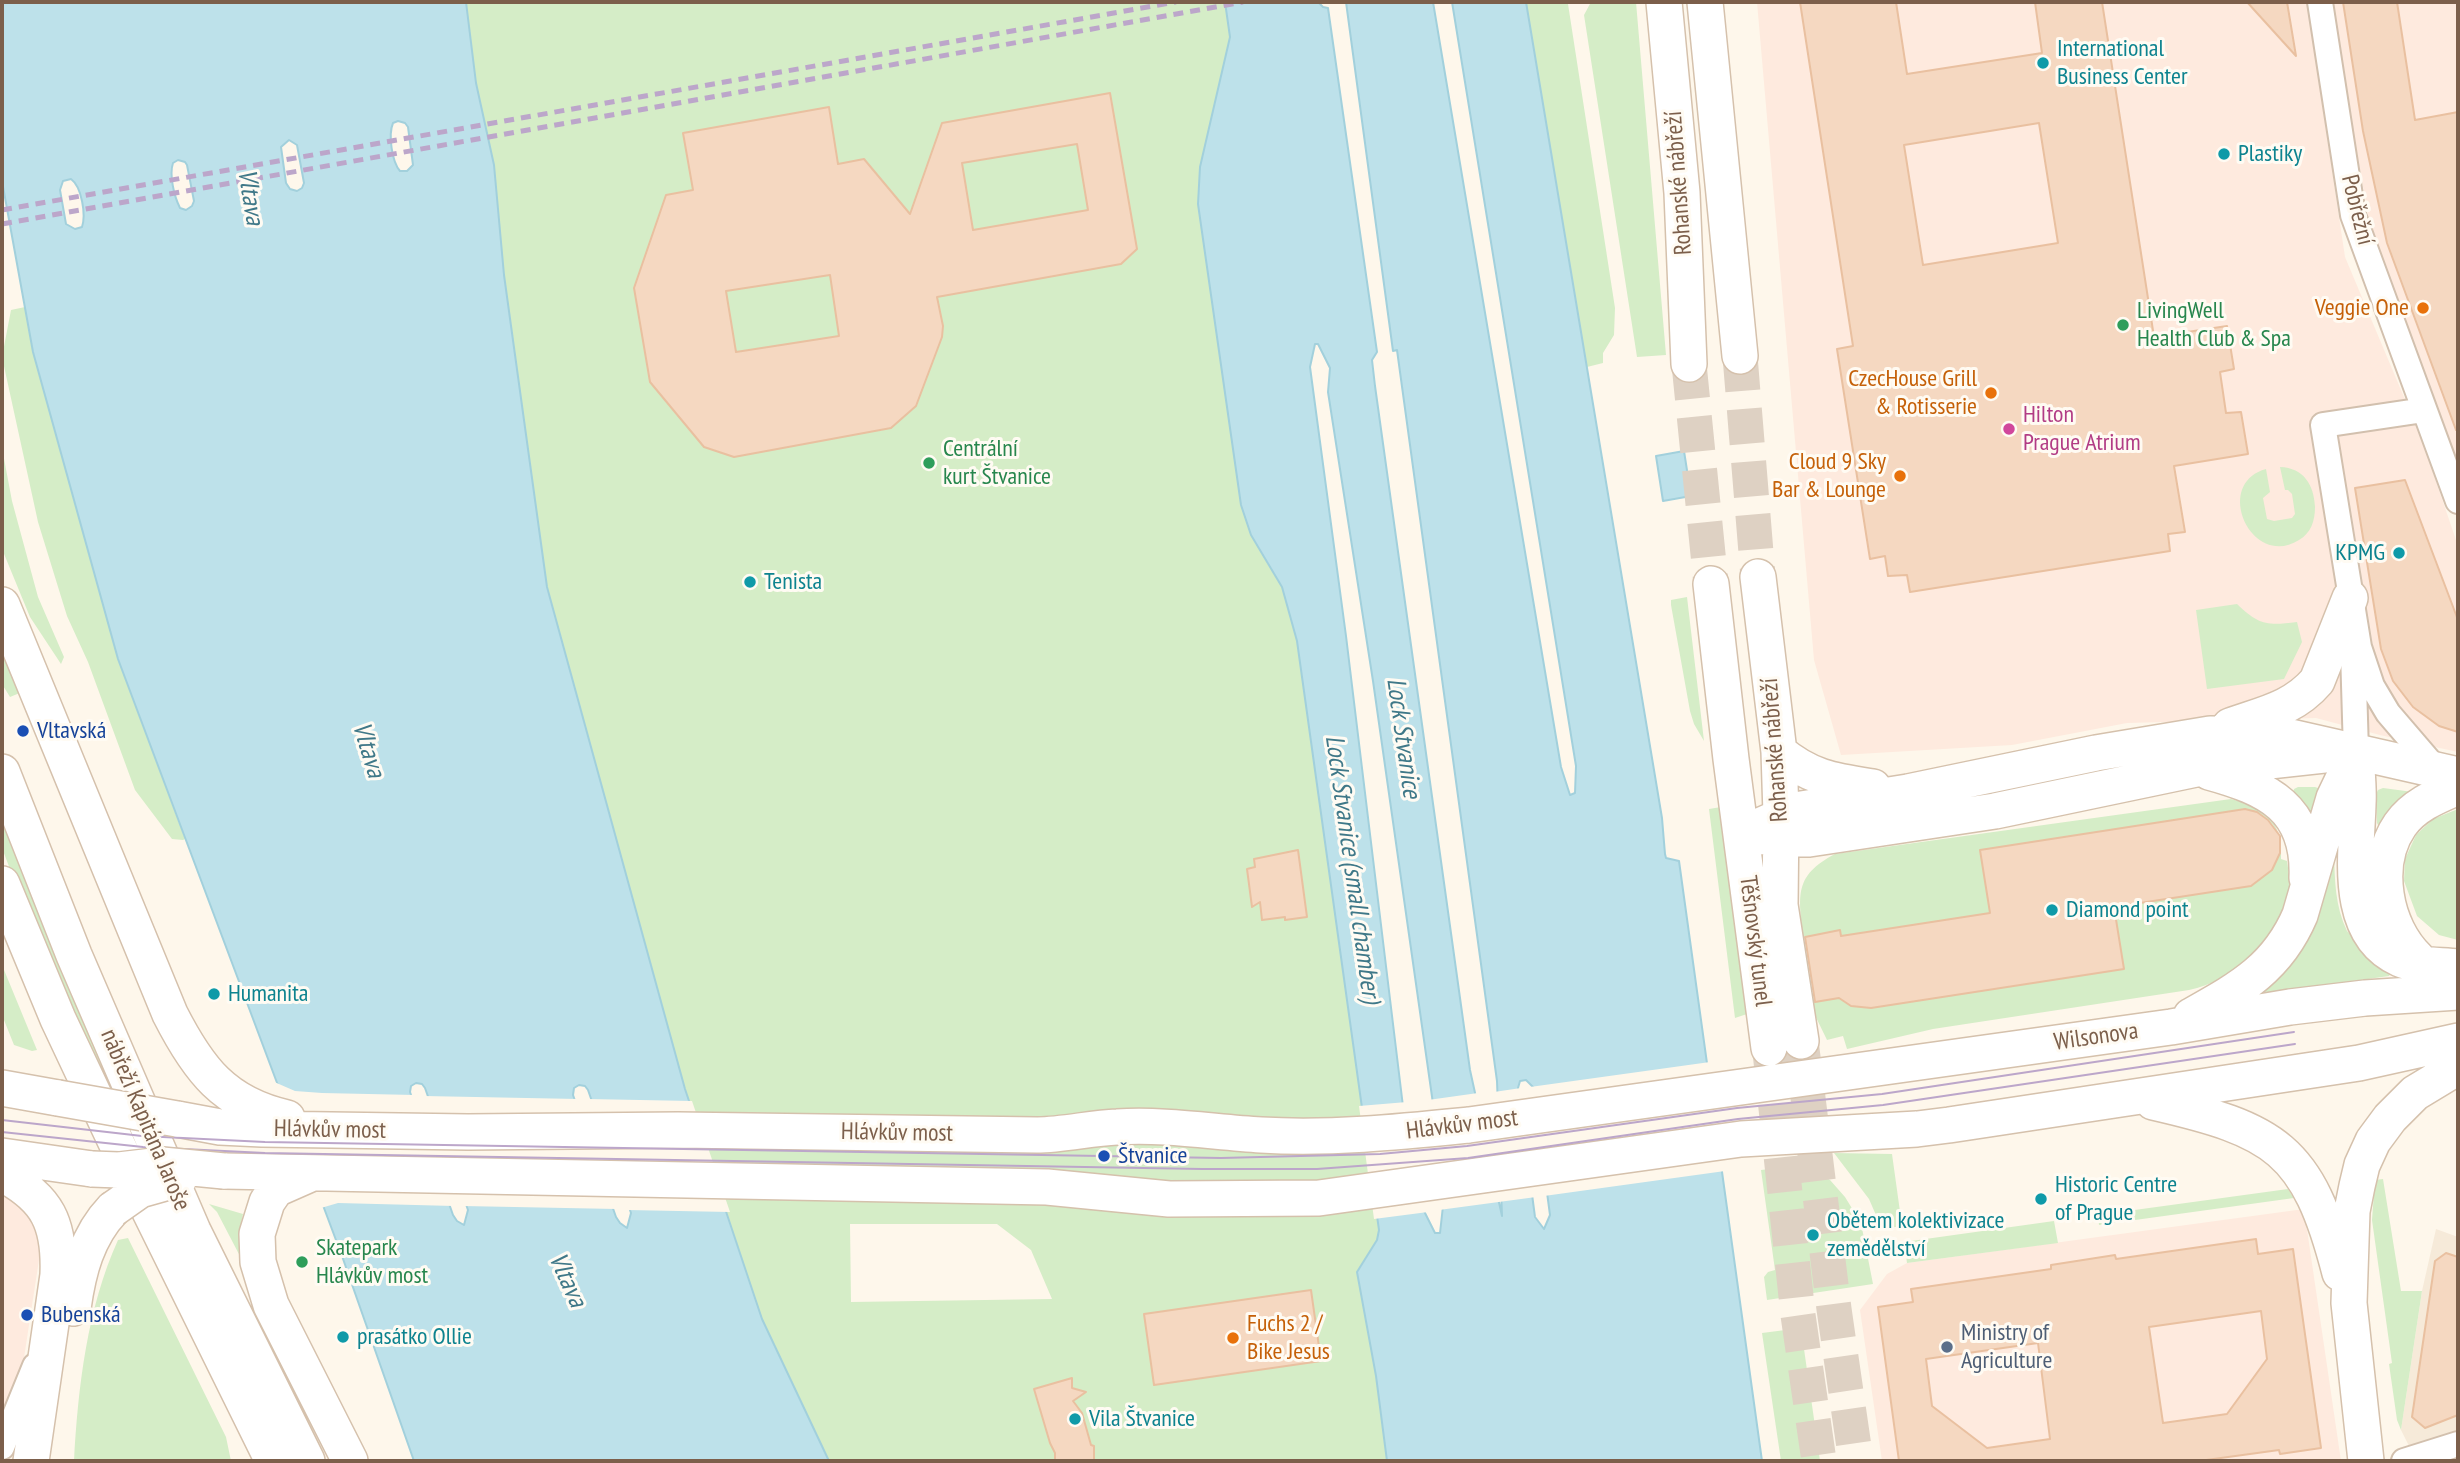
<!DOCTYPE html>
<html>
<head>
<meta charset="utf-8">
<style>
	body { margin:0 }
	#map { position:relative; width:2460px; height:1463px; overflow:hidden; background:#fef7eb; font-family:"PT Sans Narrow",sans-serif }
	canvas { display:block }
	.frame { position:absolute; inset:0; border:4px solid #7c5f4b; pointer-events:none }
</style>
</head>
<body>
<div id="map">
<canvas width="2460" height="1463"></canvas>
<div class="frame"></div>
</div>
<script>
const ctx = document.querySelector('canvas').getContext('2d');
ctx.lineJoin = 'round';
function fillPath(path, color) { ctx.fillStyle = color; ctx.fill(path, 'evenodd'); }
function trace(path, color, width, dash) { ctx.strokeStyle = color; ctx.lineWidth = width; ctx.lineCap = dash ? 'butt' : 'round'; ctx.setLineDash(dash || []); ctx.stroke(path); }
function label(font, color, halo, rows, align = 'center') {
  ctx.font = font + ' "PT Sans Narrow",sans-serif'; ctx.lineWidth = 6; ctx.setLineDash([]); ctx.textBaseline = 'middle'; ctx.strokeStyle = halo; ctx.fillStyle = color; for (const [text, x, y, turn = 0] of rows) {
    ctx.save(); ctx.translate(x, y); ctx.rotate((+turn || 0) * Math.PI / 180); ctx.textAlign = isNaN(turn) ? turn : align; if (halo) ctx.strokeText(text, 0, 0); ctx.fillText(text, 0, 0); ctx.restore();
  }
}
fillPath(new Path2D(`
	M2436,1229L2458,1237V1431L2410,1448L2401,1430L2422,1291Z`), '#f6ead9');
fillPath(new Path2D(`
	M1757,2H2307L2345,257L2422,440L2458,546V752L2380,735L2316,718L2127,723L2012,745L1841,755L1814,660Z
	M2330,2H2458V470L2372,237Z
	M2,1187L28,1208L42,1240L20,1384L2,1422Z
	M2304,1209L2341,1461H1882L1860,1310L1887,1274L1907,1263Z`), '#feeade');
fillPath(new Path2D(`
	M466,2H1225L1230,37L1200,167L1198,204L1241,505L1251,535L1282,587L1297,641L1379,1230L1377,1240L1357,1272L1376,1376L1387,1461H829L762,1319L685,1089L547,587L504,275L494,165L476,83ZM850,1224H997L1031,1250L1052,1299L851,1302Z
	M1526,2L1568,4L1615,308L1614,335L1603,353V363L1587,367Z
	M1591,2H1636L1666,355L1637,357L1584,15Z
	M25,307L33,352L118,659L185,839L183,840L172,839L135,790L88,662L67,616L38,522L2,357L11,310Z
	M2,448L12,501L38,597L64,657L61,664L30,617L2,549Z
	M2280,467C2304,468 2314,485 2315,507C2315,521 2311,533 2299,540C2252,570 2212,484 2266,469L2270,492L2263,498L2267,519L2274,521L2292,518L2295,514L2292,494L2288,490H2285Z
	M1687,597L1704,741L1694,724L1690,711L1671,605V600Z
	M2237,604C2259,625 2267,626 2297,622L2302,642L2284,679L2207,689L2196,610Z
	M2,627L27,690L10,697L2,684Z
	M2298,787H2315L2321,789L2314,821L2293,796L2294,789Z
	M2383,788L2413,792L2383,828L2379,827L2377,823L2376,794L2378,790Z
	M2231,799C2265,808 2283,821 2281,859L2287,861C2289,874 2291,887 2288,899C2277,944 2233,981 2189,990L1933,1029L1847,1049L1843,1036L1827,1040L1809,1003L1839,998L1851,1006L1871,1008L2124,968L2114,907L2256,881C2293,864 2285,814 2245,809L1981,850L1990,913L1842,941L1840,930L1803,937C1799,896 1793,876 1835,854Z
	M2,804L174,1231L19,893L2,848Z
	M1721,807L1747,1014L1735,1018L1709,809Z
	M2458,809V940L2439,935L2417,916L2404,881L2405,859L2416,835L2433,819Z
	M2334,855C2335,881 2335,906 2347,931L2391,973L2389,976L2263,994L2256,993Z
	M2,965L37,1050L32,1051L14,1045L2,1015Z
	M1834,1153L1892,1154L1902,1226L1882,1229L1869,1199Z
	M1794,1166L1811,1169L1830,1180L1845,1197L1861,1223L1873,1284L1767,1300L1764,1277L1768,1272L1775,1270L1761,1170Z
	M2383,1179L2401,1291H2422L2401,1430L2397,1420L2389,1364L2392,1363L2372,1220L2375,1180Z
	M2288,1189L2294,1198L2099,1225L2098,1215Z
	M209,1204L243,1214L239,1233L242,1260L217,1212Z
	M2054,1221L2058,1243L1907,1263L1904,1242Z
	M128,1238L226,1437L231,1461H74C78,1388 87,1308 118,1240Z
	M1801,1328L1820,1461H1781L1762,1333Z`), '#d5edc7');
const water = new Path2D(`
	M2,2H466L476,83L494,165L504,275L547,587L685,1089L762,1319L829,1461H414L342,1256L118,659L33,352L2,181ZM398,121L405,123L408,127L413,165L407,171H400C392,162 388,135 393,123ZM289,140L297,145L304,183L302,188L297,191L290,189L286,183L281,147ZM178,160L185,162L187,165L194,201L192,206L186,210L180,208C174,196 169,175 173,163ZM71,179C82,187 86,215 82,227L75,229L66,224L60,190L63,181ZM416,1083L422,1084L425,1088L468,1210L464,1225L457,1221L453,1215L410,1092L411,1086ZM579,1085L585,1086L588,1090L631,1213L627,1228L620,1223L616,1217L573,1095L574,1088Z
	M1225,2H1318L1323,7L1328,8L1377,352L1372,360L1375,386L1470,1070L1502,1216L1497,1081L1397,350L1393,351L1346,2H1433L1561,767L1570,795L1575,793L1576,766L1452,2H1526L1662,818L1665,854L1666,858L1679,861L1762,1461H1387L1376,1376L1357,1272L1377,1240L1379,1230L1297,641L1282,587L1251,535L1241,505L1198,204L1200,167L1230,37ZM1315,344H1318L1330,368L1328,392L1373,681L1445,1188L1440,1233H1435L1413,1189L1346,636L1310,367ZM1526,1080L1533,1087L1550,1215L1544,1229L1535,1217L1518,1088L1520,1081Z
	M1684,451L1691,496L1663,501L1656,456Z`);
fillPath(water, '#bde1ea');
trace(water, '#a2d0dc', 2);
fillPath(new Path2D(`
	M1710,1062L1725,1171L1544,1196L1530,1087Z
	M272,1081L295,1091L322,1093L415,1095L454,1206L338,1203L321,1208L329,1232Z
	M1521,1088L1536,1197L1439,1210L1441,1188L1428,1100L1478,1093L1497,1181L1494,1092Z
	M424,1096L578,1099L617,1209L463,1206Z
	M588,1099L692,1101L730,1212L627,1210Z
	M1407,1102L1416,1188L1428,1212L1374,1219L1359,1106Z`), '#fef7eb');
const building = new Path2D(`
	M1800,2H1896L1907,74L2042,53L2035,2H2102L2154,337L2227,326L2234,369L2220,372L2226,413L2241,412L2248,454L2174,466L2185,532L2168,534L2170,551L1910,592L1907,575L1888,576L1885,556L1870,559L1837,349L1853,346ZM2039,123L2058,243L1923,265L1904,145Z
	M2247,2H2287L2296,56Z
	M2343,2H2397L2415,120L2458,112V429L2456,430L2387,243L2363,131Z
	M1110,93L1137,249L1121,264L937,297L943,326L942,337L916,406L891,428L734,457L704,447L650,382L634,288L666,195L693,190L683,133L829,107L838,164L864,159L910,214L942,123ZM1077,144L1088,210L973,230L962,163ZM830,275L839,336L736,352L726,291Z
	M2405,480L2458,620V732L2439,726L2413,707L2393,681L2381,649L2355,488Z
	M2245,809L2257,812L2268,820L2280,836V853L2272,870L2251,886L2114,907L2124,969L1871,1008L1851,1006L1839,998L1815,1002L1805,937L1840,930L1841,936L1990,913L1980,850Z
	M1298,850L1307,917L1285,920V917L1262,920L1260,902L1252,907L1247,869L1255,867L1254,859Z
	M2256,1239L2258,1254L2293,1249L2321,1448L2280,1454L2279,1450L2199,1461H1899L1878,1307L1913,1302L1911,1289L2051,1269V1265L2115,1255L2116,1259ZM2261,1311L2267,1359L2227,1414L2163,1423L2149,1327ZM2038,1343L2050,1439L1987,1448L1932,1406L1926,1359Z
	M2446,1253L2458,1257V1415L2425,1428L2412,1417L2435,1261Z
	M1311,1290L1321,1361L1154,1385L1144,1314Z
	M1072,1378V1388L1086,1392L1073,1401L1082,1413L1091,1445L1094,1446V1461H1055V1453L1050,1443L1034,1389Z`);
fillPath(building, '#f5d8c1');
trace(building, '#e9c0a0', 2);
trace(new Path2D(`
	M1740,356L1758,577
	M1689,364L1711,584
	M1801,1041L1834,1309L1856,1461
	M1770,1052L1798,1315L1819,1461`), '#ded1c3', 35, [35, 18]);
const street = new Path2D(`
	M2320,2L2353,215L2458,501
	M2424,410L2323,425L2359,647L2372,686L2388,713L2436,769
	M2353,651L2356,752
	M2,1447L35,1366
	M2404,1461L2458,1444`);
const secondary = new Path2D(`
	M1664,2L1682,193L1689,364
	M1705,2L1740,356
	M1758,577L1779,752L1781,815L1780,905L1801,1041
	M1711,584L1731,759L1769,1048
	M2,605L170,1014C198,1069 224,1104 287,1118
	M2230,726C2263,714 2293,709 2317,681L2350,598
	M1779,752C1810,778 1834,781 1873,787
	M2356,756C2357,772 2359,788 2358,804C2357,852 2342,933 2400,959C2417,966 2440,965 2458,967
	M2,772L74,955L193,1231L307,1461
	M2209,772C2268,788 2310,808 2307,878
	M1742,834L1795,810L1908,792L2096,753L2210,734L2282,735L2458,775
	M1742,834L1780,839H1809L1995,811L2196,769L2324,755
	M2,884L58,1019L123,1157L273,1461
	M2418,959C2384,927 2373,864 2400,825C2414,805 2437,796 2458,787
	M2191,1016C2239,989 2277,969 2300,915L2334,798L2356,752
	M2,1088L58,1098
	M2153,1102C2275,1130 2308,1148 2340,1273
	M177,1119L220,1127L262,1129L468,1132L678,1130L1037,1135C1064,1135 1090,1128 1117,1127C1165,1124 1212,1132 1261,1135C1331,1139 1399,1132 1469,1125L2171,1027L2290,1007L2365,998L2458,992
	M2,1156L92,1169
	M224,1171L1047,1187L1169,1199L1319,1198L1741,1139L1917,1129L1949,1125L2359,1063L2458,1041
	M2,1174C48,1198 60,1224 58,1275L31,1461
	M310,1174L276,1189L267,1202L257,1234L258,1262L271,1305L350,1461
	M73,1308C78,1272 87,1236 113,1209
	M2366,1461L2349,1303L2352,1211L2357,1186L2362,1165L2373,1141L2390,1118L2415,1093L2458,1067`);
trace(street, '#d2c0ae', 28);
trace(secondary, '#d5c1ac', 38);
trace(street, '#fff', 24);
trace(secondary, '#fff', 35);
trace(new Path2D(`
	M2,1120L142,1136L265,1142L1221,1158L1380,1154L1467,1146L1737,1108L1882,1094L2294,1032
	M2,1132L143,1147L265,1153L1202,1169H1317L1468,1158L1738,1119L1883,1105L2295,1044`), '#bca6ca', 2);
trace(new Path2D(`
	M2,210L1176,2
	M2,224L1243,2`), '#bca6ca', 5, [10, 7]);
const secondaryBridge = new Path2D(`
	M58,1098L177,1119
	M92,1169L119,1170L162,1165L224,1171
	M113,1209L140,1190L179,1179`);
trace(secondaryBridge, '#d5c1ac', 38, []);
trace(secondaryBridge, '#fff', 35);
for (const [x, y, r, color] of [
	[2043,63,7,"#0f9aa8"],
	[2224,154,7,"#0f9aa8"],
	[2423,308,7,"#e8710a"],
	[2123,325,7,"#2e9e5b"],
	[1991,393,7,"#e8710a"],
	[2009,429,7,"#d1479c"],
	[929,463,7,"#2e9e5b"],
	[1900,476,7,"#e8710a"],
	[2399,553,7,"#0f9aa8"],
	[750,582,7,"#0f9aa8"],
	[23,731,7,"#1a4fb4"],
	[2052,910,7,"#0f9aa8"],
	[214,994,7,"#0f9aa8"],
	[1104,1156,7,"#1a4fb4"],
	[2041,1199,7,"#0f9aa8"],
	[1813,1235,7,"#0f9aa8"],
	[302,1262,7,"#2e9e5b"],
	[27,1315,7,"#1a4fb4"],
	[343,1337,7,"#0f9aa8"],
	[1233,1338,7,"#e8710a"],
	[1947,1347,7,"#5c6f8a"],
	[1075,1419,7,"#0f9aa8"]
]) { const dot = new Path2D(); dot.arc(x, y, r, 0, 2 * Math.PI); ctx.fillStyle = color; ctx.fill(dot); trace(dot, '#fffbf3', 2.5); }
label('24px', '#0d838f', '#fffbf3', [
	["International",2057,49],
	["Business Center",2057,77],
	["Plastiky",2238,154],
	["KPMG",2385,553,"right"],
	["Tenista",764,582],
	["Diamond point",2066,910],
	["Humanita",228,994],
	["Historic Centre",2055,1185],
	["of Prague",2055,1213],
	["Obětem kolektivizace",1827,1221],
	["zemědělství",1827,1249],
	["prasátko Ollie",357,1337],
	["Vila Štvanice",1089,1419]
], 'left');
label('24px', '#7c5f4b', '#fffbf3', [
	["Rohanské nábřeží",1679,183,-94],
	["Pobřežní",2357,210,76],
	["Rohanské nábřeží",1775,750,-94],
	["Těšnovský tunel",1755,941,83],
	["Wilsonova",2096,1037,-8],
	["nábřeží Kapitána Jaroše",145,1120,67],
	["Hlávkův most",1462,1125,-7],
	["Hlávkův most",330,1130,1],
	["Hlávkův most",897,1133,1]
]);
label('24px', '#c56008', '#fffbf3', [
	["Veggie One",2409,308],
	["CzecHouse Grill",1977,379],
	["& Rotisserie",1977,407],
	["Cloud 9 Sky",1886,462],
	["Bar & Lounge",1886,490],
	["Fuchs 2 /",1247,1324,"left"],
	["Bike Jesus",1247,1352,"left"]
], 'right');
label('24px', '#27864d', '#fffbf3', [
	["LivingWell",2137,311],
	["Health Club & Spa",2137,339],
	["Centrální",943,449],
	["kurt Štvanice",943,477],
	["Skatepark",316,1248],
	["Hlávkův most",316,1276]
], 'left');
label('24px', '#b23c85', '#fffbf3', [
	["Hilton",2023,415],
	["Prague Atrium",2023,443]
], 'left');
label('24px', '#164399', '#fffbf3', [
	["Vltavská",37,731],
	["Štvanice",1118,1156],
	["Bubenská",41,1315]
], 'left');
label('24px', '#4e5e75', '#fffbf3', [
	["Ministry of",1961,1333],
	["Agriculture",1961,1361]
], 'left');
label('italic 26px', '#3f7888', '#fffbf3', [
	["Vltava",250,197,81],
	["Lock Stvanice",1403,738,82],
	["Vltava",368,750,73],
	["Lock Stvanice (small chamber)",1352,869,82],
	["Vltava",567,1280,66]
]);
</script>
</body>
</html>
